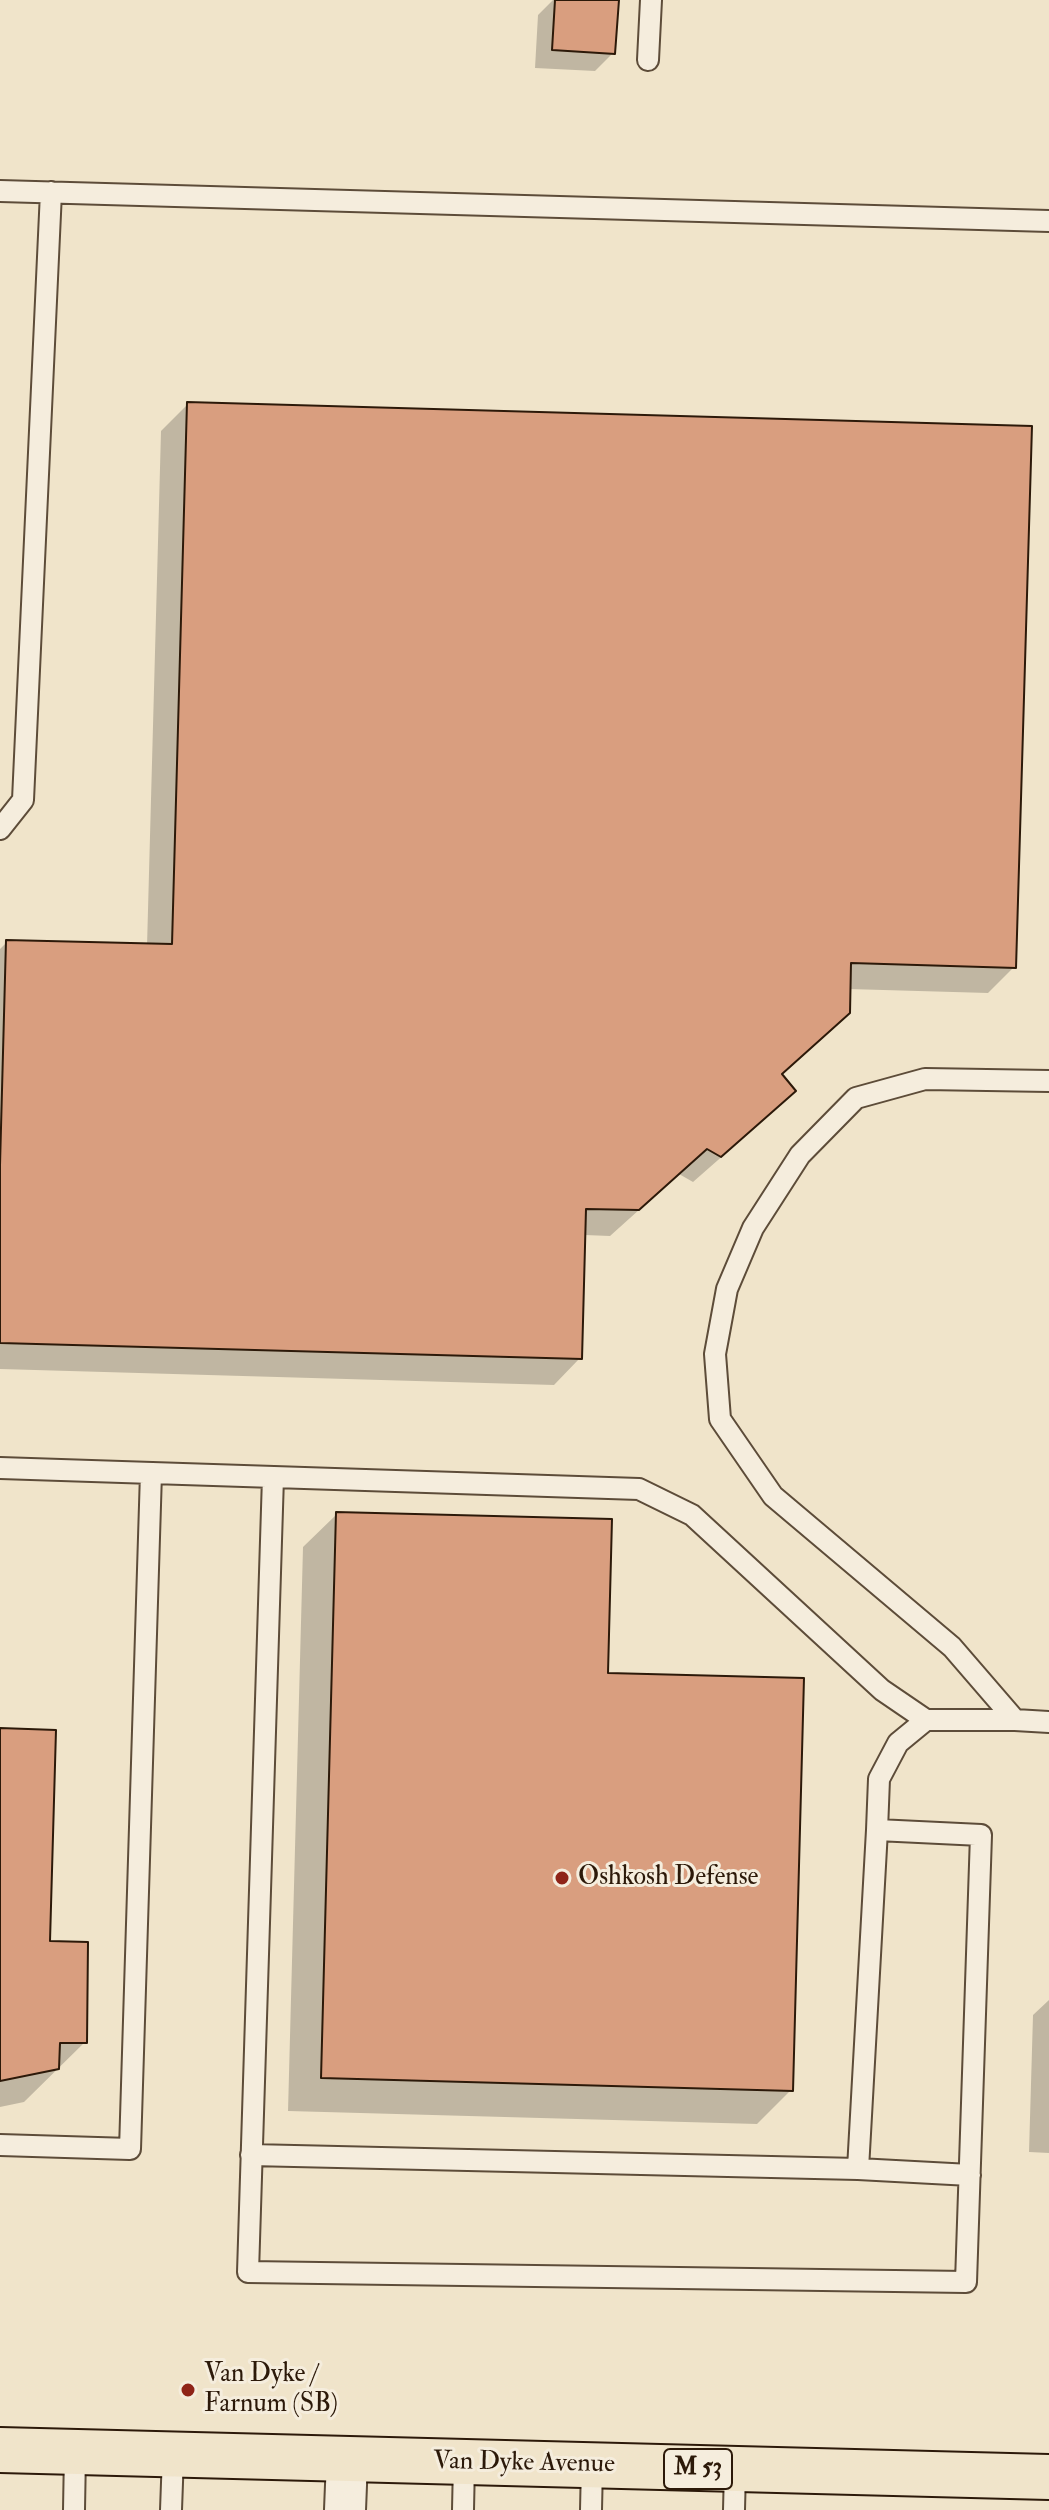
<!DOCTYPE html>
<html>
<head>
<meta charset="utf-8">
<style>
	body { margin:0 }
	canvas { display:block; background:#f0e4ca }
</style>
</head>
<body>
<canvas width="1049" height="2510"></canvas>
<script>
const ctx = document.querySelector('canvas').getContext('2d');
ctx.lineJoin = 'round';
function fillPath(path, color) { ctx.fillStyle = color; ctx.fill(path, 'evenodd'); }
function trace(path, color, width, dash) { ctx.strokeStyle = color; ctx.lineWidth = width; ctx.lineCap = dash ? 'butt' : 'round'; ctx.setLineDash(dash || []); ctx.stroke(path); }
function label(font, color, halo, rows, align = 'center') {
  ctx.font = font + ' "IM FELL Double Pica",serif'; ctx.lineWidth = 6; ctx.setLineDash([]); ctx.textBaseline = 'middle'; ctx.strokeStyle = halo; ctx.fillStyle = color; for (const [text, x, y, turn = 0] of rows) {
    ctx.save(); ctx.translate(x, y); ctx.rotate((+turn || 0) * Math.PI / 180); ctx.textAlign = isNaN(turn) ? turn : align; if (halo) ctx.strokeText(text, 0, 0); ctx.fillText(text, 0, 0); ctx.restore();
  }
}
fillPath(new Path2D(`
	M553,0H610L613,53L595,71L535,68L538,15Z
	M188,404L1014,967L988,993L848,989V1012L780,1075L794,1090L767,1117L693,1182L679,1174L610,1236L584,1235L580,1358L554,1385L0,1369V949L7,942L147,946L161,431Z
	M337,1514L791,2090L757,2124L288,2111L303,1547Z
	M0,1730L48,1943L85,2042L24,2102L0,2107Z
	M1049,2000V2153L1029,2152L1033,2015Z`), '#0003');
const building = new Path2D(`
	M555,0H619L615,54L552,50Z
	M187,402L1032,426L1016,968L851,963L850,1013L782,1074L796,1091L721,1157L707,1149L639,1210L586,1209L582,1359L0,1343V1165L6,940L172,944Z
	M336,1512L612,1519L608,1673L804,1678L793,2091L321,2078Z
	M0,1728L56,1730L50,1941L88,1942L87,2043H60L59,2069L0,2081Z`);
fillPath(building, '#d99e7f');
trace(building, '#2c1909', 2);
const lane = new Path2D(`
	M648,60L651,0
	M0,191L1049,221
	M0,829L23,800L51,192
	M1049,1081L925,1079L856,1098L800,1155L753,1228L727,1289L715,1354L720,1419L773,1496L952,1647L1015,1720L1049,1722
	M0,1468L639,1489L692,1515L882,1690L926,1720H1015
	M877,1830L879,1779L898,1743L926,1720
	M0,2145L130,2149L151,1473
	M251,2155L858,2169L877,1830L981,1835L966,2282L248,2272L273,1477
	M858,2169L970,2175
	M74,2510L75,2453
	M171,2510L173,2455
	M463,2510L464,2463
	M591,2510L592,2465
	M734,2510L735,2470`);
const street = new Path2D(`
	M345,2510L347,2460`);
const primary = new Path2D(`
	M0,2450L1049,2477`);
trace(lane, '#5d4c39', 24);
trace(street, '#5d4c39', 44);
trace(primary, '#2c1909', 48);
trace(lane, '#f5eddd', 20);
trace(street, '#f5eddd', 40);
trace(primary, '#f0e4ca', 44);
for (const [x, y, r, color] of [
	[562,1878,8,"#8f2418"],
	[188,2390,8,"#8f2418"]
]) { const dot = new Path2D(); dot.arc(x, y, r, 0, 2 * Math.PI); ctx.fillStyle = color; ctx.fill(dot); trace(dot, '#f5eddd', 3); }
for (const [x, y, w] of [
	[698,2469,68]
]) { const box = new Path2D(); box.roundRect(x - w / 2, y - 20, w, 40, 6); ctx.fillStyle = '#f5eddd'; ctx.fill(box); trace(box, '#2c1909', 2); }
label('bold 24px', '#2c1909', null, [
	["M 53",698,2469]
]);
label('26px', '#2c1909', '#f5eddd', [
	["Oshkosh Defense",578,1878],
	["Van Dyke /",204,2375],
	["Farnum (SB)",204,2405]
], 'left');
label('26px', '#2c1909', '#f5eddd', [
	["Van Dyke Avenue",524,2464,1]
]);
</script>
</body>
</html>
